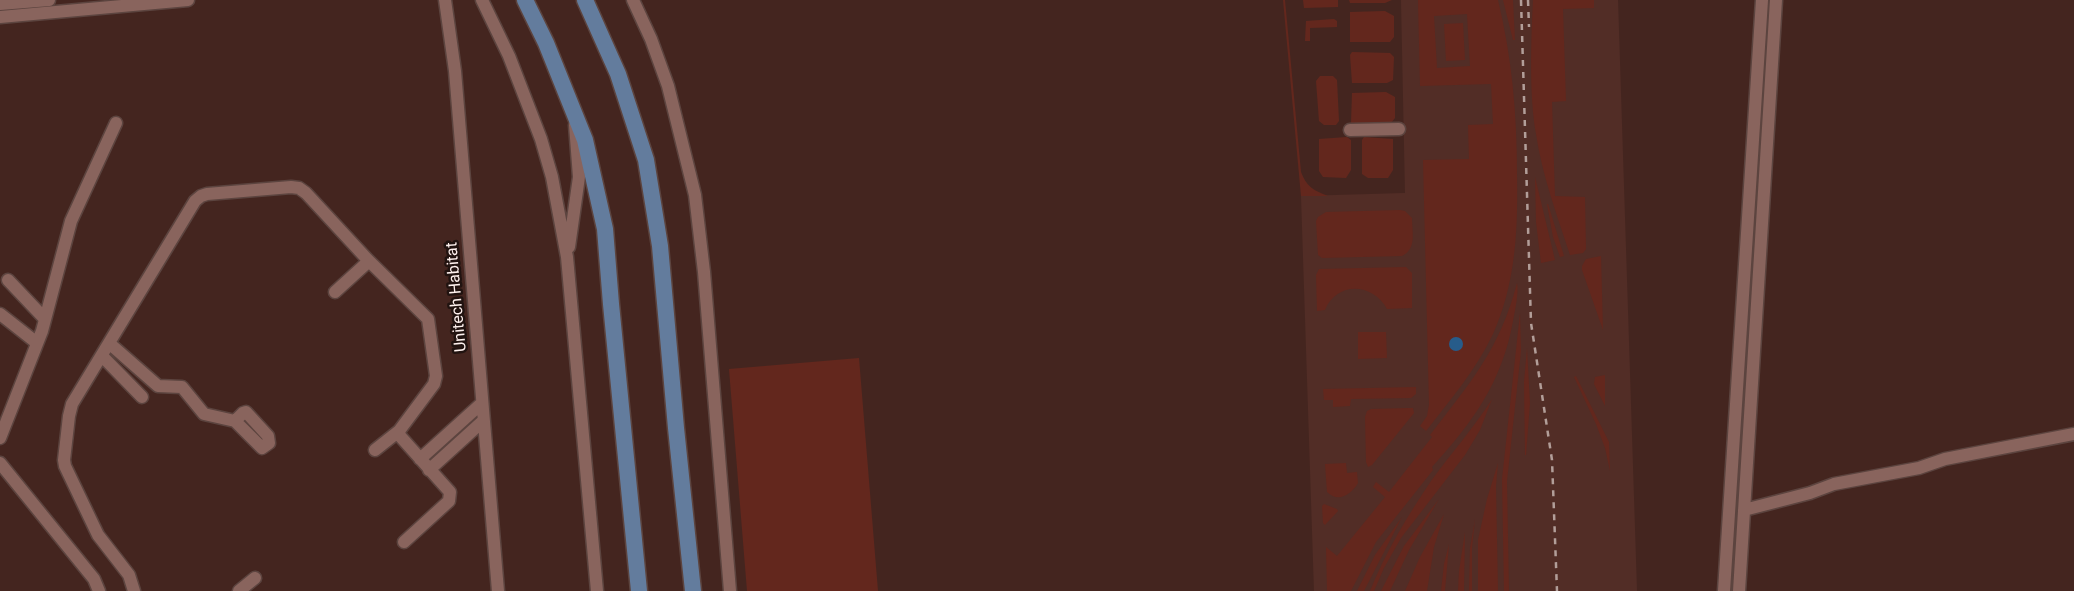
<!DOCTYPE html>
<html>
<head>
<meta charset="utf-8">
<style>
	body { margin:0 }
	canvas { display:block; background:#44251f }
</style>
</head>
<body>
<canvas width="2074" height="591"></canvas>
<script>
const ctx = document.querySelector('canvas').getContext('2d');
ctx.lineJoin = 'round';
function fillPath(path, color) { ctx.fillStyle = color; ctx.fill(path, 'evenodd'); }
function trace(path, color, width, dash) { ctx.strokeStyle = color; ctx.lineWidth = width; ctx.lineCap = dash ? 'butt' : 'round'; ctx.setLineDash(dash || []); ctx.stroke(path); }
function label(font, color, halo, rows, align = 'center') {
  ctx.font = font + ' Roboto,sans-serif'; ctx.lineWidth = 5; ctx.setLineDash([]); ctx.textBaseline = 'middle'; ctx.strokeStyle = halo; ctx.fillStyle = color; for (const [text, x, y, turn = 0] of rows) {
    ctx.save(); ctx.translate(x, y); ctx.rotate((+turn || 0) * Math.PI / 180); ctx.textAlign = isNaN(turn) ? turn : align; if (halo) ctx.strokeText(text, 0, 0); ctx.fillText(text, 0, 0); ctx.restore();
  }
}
fillPath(new Path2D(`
	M1401,0H1618L1637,591H1314L1301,196L1405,193Z`), '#522d26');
fillPath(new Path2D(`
	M1283,0H1285L1301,172C1306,186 1314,191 1328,196H1301Z
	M1303,0H1338V7L1304,8Z
	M1349,0H1392L1385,3H1350Z
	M1418,0H1498C1512,58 1517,114 1517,174C1518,229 1516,283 1493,334C1476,370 1450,400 1426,431L1420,426L1427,416L1429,405L1423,160L1469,159L1468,125L1493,124L1491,84L1420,86ZM1467,14L1470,66L1437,68L1434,16Z
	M1503,0H1513L1515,40H1513Z
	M1533,0H1594V8L1563,9L1566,101L1552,102L1555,196L1585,197L1586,249L1583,253L1570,255C1557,215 1542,175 1536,134C1529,93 1531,42 1533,0Z
	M1385,11L1394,16V37L1390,42H1350V12Z
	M1334,19L1337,21V27L1310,28V41H1305L1306,21Z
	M1463,23L1465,60L1446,61L1444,24Z
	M1352,52L1390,53L1394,57L1393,80L1387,83H1352L1350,55Z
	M1320,76H1333L1337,80L1339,121L1336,125H1324L1319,121L1316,81Z
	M1386,92L1395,97V118L1391,123H1351L1352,93Z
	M1347,137L1351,140V170L1346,178L1323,177L1319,171V139Z
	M1364,137L1393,139V170L1388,178H1368L1362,174V140Z
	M1535,177L1555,260L1541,263L1536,222Z
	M1547,204H1548L1564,256L1560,257L1553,237Z
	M1400,210L1405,211L1412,218C1412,232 1417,249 1402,256L1322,258L1318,255L1316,221L1318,217L1326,212Z
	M1601,256L1603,330L1582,270V266L1586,259Z
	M1406,267L1412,273V308L1387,309C1373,283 1337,281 1325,310L1317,311L1316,275L1319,269Z
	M1517,283C1519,292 1515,310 1513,321C1502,382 1473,422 1432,467L1433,470L1376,542L1351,591H1327L1326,547L1337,556L1385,497L1373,487L1376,482L1389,492L1432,437L1430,435C1470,383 1500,349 1517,283Z
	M1520,313L1521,351L1507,481L1509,591H1504L1502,479Z
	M1358,332H1386L1387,358L1358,359Z
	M1527,348L1530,403L1526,455H1525L1524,382Z
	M859,358L878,591H747L729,369Z
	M1605,375V406L1594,384L1595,377Z
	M1576,376L1609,442L1610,471L1605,448L1596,424L1574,377Z
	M1416,387V394L1411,398L1351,399L1350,406L1333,407V400H1324L1323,389Z
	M1492,399L1480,430L1465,455L1401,538L1384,568L1374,591H1370C1385,553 1408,515 1431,481C1451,453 1474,428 1492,399Z
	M1409,408H1413L1414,413L1372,465L1368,467L1366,462L1365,417L1367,411L1371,409Z
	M1346,463L1347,473L1357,472L1358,483C1351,495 1338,503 1327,492L1325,464Z
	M1498,463L1496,486L1498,591H1478V540L1487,499Z
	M1439,499L1409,550L1390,591H1381L1404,546Z
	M1324,504L1337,509L1338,511L1325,525L1323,523L1322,506Z
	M1444,514L1434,547L1427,591H1405L1420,557Z
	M1402,517L1364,591H1357L1375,555Z
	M1475,519L1472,548V591H1469L1470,548Z
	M1465,532L1464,591H1458L1459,571Z
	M1449,544L1445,591H1441L1444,564Z`), '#63271d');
fillPath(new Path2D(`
	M1449 344a7 7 0 1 1 14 0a7 7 0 1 1-14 0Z`), '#275c8a');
const minor = new Path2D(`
	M445,0L455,71L498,591
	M482,0L509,56L541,139L552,177L567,257L597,591
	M633,0L651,39L668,86L695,195L704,272L730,591
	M0,4L49,0
	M0,17L188,0
	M1350,130L1399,129
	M569,247L579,177L575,125
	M8,280L45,319
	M335,292L369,261
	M0,314L37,343
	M109,343L158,386L182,387L204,414L235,421L262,448L269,443L268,436L246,412L243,413L235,421
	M102,356L142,397
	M0,438L42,331L71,221L116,123
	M375,450L399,431
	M420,459L482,403
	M0,463L94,579L99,591
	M429,470L483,421
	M1744,510L1810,493L1834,484L1919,468L1945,459L2074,434
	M134,591L129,575L98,535L65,466L64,460L69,416L72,404L195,201L201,196L207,194L291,187L299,188L306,193L367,259L428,319L436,376L434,384L399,431L400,436L450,492L449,501L404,542
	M239,591L255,578
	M1724,591L1762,0
	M1739,591L1776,0`);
const major = new Path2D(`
	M525,0L546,43L585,140L605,229L611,304L639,591
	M585,0L618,74L646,160L660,246L676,428L693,591`);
trace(minor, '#5c443f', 15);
trace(major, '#5c443f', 19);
trace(minor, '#89645d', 12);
trace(major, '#637c9d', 16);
trace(new Path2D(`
	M1521,0L1531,323L1552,460L1557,591
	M1528,0L1529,27`), '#b29e99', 2.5, [6, 6]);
label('16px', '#fef1ee', '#211310', [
	["Unitech Habitat",457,297,-95]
]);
</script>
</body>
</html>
